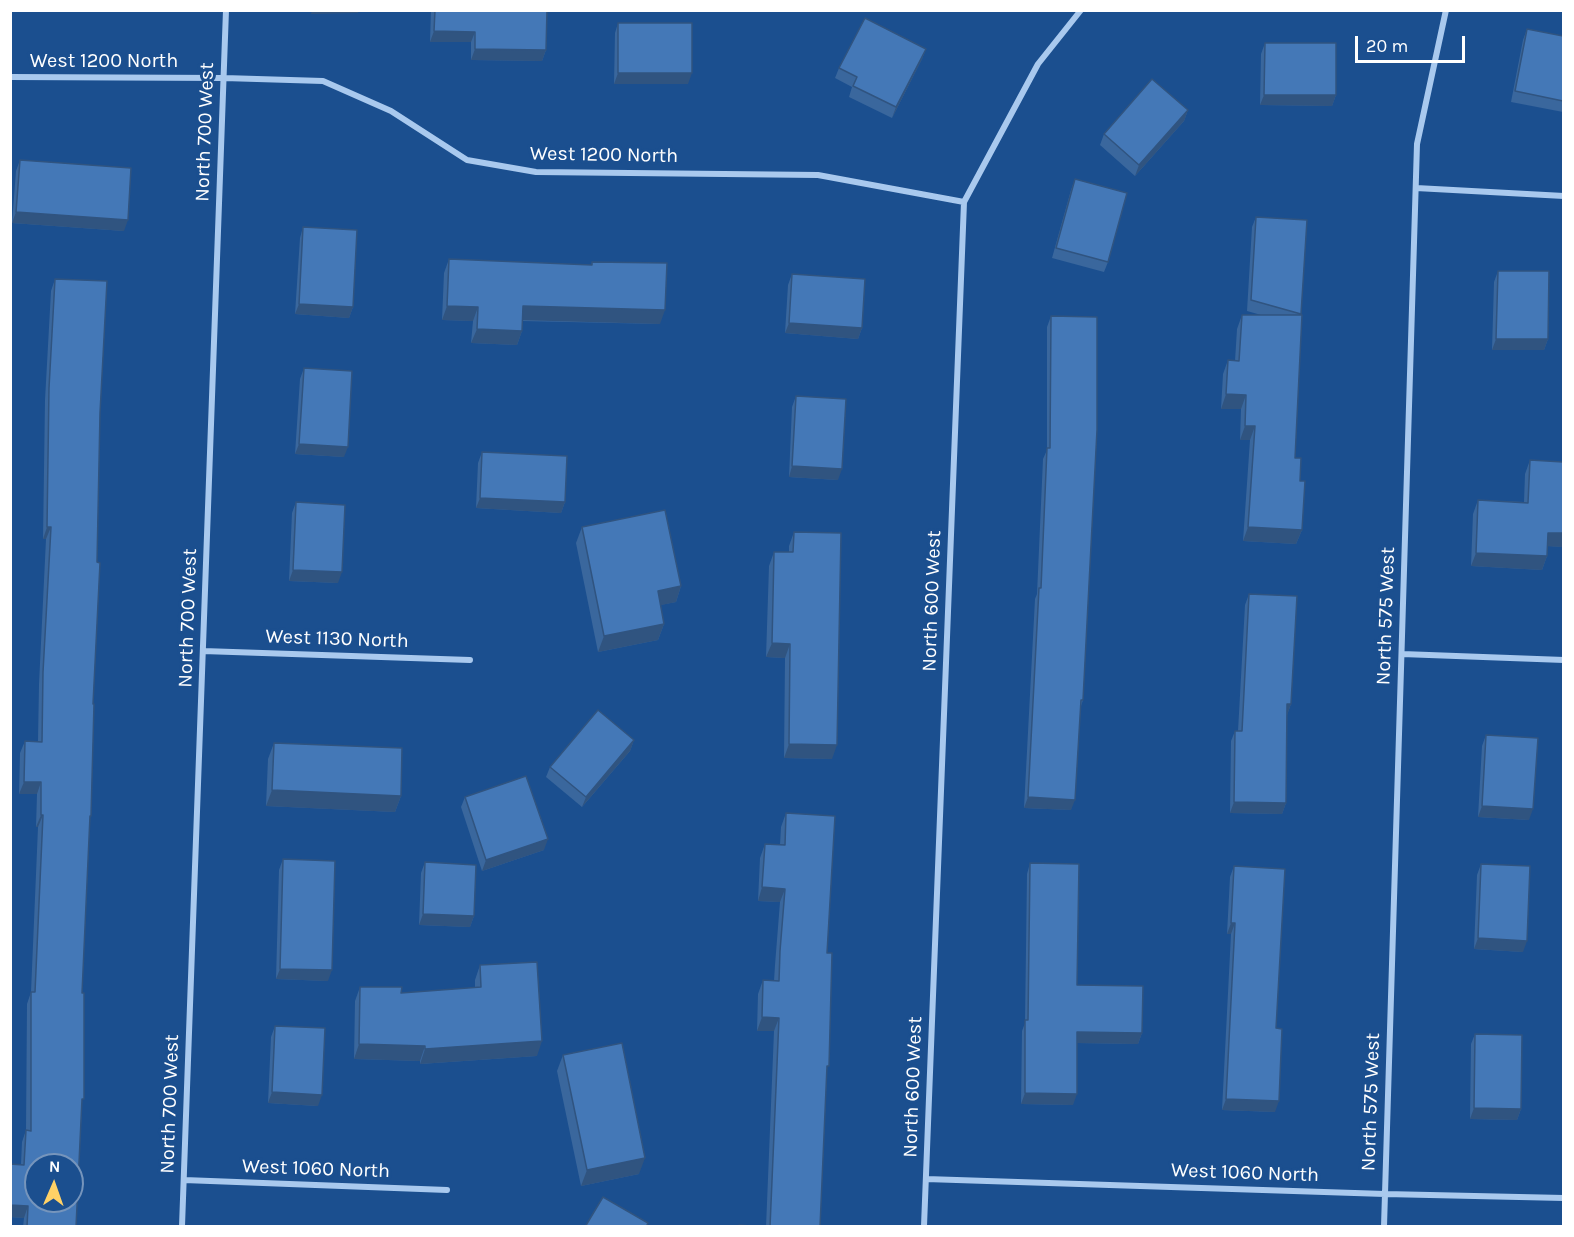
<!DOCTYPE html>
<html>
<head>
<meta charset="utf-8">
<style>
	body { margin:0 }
	#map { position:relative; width:1574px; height:1237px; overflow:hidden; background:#1b4f8f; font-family:Karla,sans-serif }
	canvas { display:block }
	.frame { position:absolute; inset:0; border:12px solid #fff; pointer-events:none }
	.north { position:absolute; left:24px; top:1153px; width:60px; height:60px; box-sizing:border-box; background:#1b4f8f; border:2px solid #7695bc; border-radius:50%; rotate:2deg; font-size:16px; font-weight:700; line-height:24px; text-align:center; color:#fff }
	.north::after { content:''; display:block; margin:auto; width:21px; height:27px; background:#ffd166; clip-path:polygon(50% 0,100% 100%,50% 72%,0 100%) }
	.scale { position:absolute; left:1355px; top:36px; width:110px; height:27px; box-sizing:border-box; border:3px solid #fff; border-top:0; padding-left:8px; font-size:18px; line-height:21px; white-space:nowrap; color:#fff; -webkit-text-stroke:4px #1b4f8f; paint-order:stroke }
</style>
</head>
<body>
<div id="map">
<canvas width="1574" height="1237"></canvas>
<div class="frame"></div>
<div class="north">N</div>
<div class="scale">20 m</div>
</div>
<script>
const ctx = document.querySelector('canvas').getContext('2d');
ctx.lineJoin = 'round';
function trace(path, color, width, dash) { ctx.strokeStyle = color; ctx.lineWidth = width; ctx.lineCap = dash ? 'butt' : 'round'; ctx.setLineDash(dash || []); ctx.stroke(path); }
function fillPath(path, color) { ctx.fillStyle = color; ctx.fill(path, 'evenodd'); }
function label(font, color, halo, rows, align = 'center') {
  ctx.font = font + ' Karla,sans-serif'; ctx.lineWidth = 6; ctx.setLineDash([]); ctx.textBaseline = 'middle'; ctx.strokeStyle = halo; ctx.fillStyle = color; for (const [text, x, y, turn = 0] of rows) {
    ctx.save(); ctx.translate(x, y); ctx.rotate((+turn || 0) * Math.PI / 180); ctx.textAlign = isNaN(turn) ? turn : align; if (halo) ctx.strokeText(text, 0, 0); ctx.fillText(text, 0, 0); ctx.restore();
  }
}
trace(new Path2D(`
	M10,77L224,78L323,81L391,111L467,160L536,172L818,175L964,202
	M1416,188L1564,196
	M203,651L470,660
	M1402,654L1564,660
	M926,1179L1385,1194L1564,1198
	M184,1180L447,1190
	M182,1226L226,10
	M924,1226L964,202L1038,64L1081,10
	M1384,1226L1417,144L1446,10`), '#a9c9ee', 6);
fillPath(new Path2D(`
	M431,10H547L546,50L542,61L471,60V42H430Z
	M618,23L688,84H614L615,33Z
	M1527,29L1563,36V112L1511,102L1523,40Z
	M1265,43L1336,95L1332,106L1260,105L1261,54Z
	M926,49L922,59L892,118L849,97L852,87L835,78L839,68Z
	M1188,110L1184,121L1135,176L1100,145L1104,134Z
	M20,160L124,231L12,223L16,171Z
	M1075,179L1108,262L1104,272L1052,258L1071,190Z
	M1256,217L1301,314L1295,458L1300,481L1302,530L1296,544L1243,541L1250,440H1240L1241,409H1221L1223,374L1228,360L1235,361L1237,329L1242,315H1261L1247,311L1252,227Z
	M303,227L353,307L349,318L295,314L300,238Z
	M449,259L591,265L592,262L660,324L522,321V331L517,345L471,343L473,321L442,320L444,273Z
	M1498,271L1548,339L1544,350H1492L1494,282Z
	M792,274L862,328L858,339L785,333L788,285Z
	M55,279L100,413L90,819L82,993V1105L76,1227H23L24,1218L10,1217V1164H21L22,1142L26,1130L27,1004L31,992L38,827H36L37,794H19L20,753L25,741H38L39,684L46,539H43L45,400L51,291Z
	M1051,316L1083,700L1081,706L1071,810L1024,808L1035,599L1037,594L1043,459L1047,450V327Z
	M304,368L344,457L295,454L300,379Z
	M796,396L838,480L789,477L792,407Z
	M482,452L565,502L561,513L476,508L478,463Z
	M1530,460L1563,462V547L1548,546L1547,556L1542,570L1471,566L1473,514L1478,500L1524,502L1525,474Z
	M296,502L338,583L289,581L292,513Z
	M582,527L681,586L676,602L660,605L664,624L658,640L598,652L576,543Z
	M794,532L832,759L784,758L785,658L766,657L769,566L774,552H789V546Z
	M1249,594L1291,704L1287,715L1286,803L1282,814L1230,813L1231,741L1235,731H1238L1245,605Z
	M1486,735L1529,820L1478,817L1482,746Z
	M634,740L630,751L582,807L546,777L550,767Z
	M274,743L401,796L395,812L266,806L268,759Z
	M465,797L544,850L482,871L461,807Z
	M786,813L827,953V1071L820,1227H766L774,1031H757L758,994L763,980L774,981L775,965L780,902L758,901L760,858L765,844L780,845L781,827Z
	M283,859L328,981L276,979L279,870Z
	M425,862L474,916L470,927L419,925L421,873Z
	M1030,863L1077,985L1142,1033L1138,1044L1077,1043L1073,1105L1021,1104L1022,1031L1025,1023L1027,874Z
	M1481,864L1523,952L1474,949L1477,875Z
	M1234,866L1276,1028L1275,1112L1222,1110L1231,934H1227L1230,877Z
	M480,965L537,1056L420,1064V1061L354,1059L355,1001L360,987L401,993L475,988V980Z
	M275,1026L318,1106L268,1103L271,1037Z
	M1475,1034L1521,1109L1517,1120L1470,1119L1471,1044Z
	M563,1055L639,1174L581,1186L557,1071Z`), '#3a679d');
fillPath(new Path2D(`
	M312,10H359L358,13L311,14Z
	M434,31L475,32L471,42H430Z
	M475,49L546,50L542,61L471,60Z
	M926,49L922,59L892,118L896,107Z
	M618,73H692L688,84H614Z
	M1264,95H1336L1332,106L1260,105Z
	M1188,110L1184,121L1135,176L1139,165Z
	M16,212L128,220L124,231L12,223Z
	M299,304L353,307L349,318L295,314Z
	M447,306L478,307L473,321L442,320Z
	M523,306L665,310L660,324L518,320Z
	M789,323L862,328L858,339L785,333Z
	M477,329L522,331L517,345L471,343Z
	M1496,339H1548L1544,350H1492Z
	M1226,394L1246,395L1241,409H1221Z
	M1245,426H1255L1250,440H1240Z
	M299,444L348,447L344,457L295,454Z
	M792,466L842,469L838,480L789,477Z
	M480,498L565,502L561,513L476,508Z
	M47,527H51L46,539H43Z
	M1248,527L1302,530L1296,544L1243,541Z
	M1548,533H1563V547L1543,546Z
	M1476,553L1547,556L1542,570L1471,566Z
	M293,570L342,572L338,583L289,581Z
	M681,586L676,602L652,607L658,591Z
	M664,624L658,640L598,652L604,636Z
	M772,643L790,644L785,658L766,657Z
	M1287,704H1291L1287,715Z
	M634,740L630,751L582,807L586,797Z
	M789,744L837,745L832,759L784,758Z
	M24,782H41L37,794H19Z
	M272,790L401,796L395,812L266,806Z
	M1028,797L1075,800L1071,810L1024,808Z
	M1234,802L1286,803L1282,814L1230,813Z
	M1482,806L1533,809L1529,820L1478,817Z
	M41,815H43L38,827H36Z
	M548,839L544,850L482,871L486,860Z
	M762,887L785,889L780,902L758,901Z
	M423,914L474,916L470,927L419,925Z
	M1231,923H1235L1231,934H1227Z
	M1478,938L1527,941L1523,952L1474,949Z
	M280,969L332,970L328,981L276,979Z
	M762,1017L779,1018L774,1031H757Z
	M1077,1032L1142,1033L1138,1044L1073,1043Z
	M542,1041L537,1056L420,1064L425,1049Z
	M359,1044L425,1046L420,1061L354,1059Z
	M272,1092L322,1095L318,1106L268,1103Z
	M1025,1093L1077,1094L1073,1105L1021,1104Z
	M1226,1099L1279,1101L1275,1112L1222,1110Z
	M1474,1108L1521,1109L1517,1120L1470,1119Z
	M645,1158L639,1174L581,1186L587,1170Z
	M10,1205L28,1206L24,1218L10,1217Z`), '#305480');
const building = new Path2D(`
	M435,10H547L546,50L475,49V32L434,31Z
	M865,18L926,49L896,107L853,86L857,77L839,68Z
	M618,23H692V73H618Z
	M1527,29L1563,36V101L1515,91Z
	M1265,43H1336V95H1264Z
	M1152,79L1188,110L1139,165L1104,134Z
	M20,160L131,168L128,220L16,212Z
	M1075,179L1127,193L1108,262L1056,248Z
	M1256,217L1307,220L1301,314L1251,300Z
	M303,227L357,230L353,307L299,304Z
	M449,259L592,265V262L667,263L665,310L523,306L522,331L477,329L478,307L447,306Z
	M1498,271H1549L1548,339H1496Z
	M792,274L865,279L862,328L789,323Z
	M55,279L107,281L100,413L97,562L100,563L93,704H94L91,816H90L82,993H84V1099H82L76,1227H27L28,1206L10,1205V1164L24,1165L26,1130L31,1131V992H35L43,815H41V782H24L25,741L42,742L43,672L51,527H47L49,388ZM36,1165H72V1201H36Z
	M1242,315H1302L1295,458H1301L1300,481H1305L1302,530L1248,527L1255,426H1245L1246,395L1226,394L1228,360L1239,361Z
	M1051,316L1097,317V430L1083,700H1081L1075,800L1028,797L1039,588H1041L1047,448H1050Z
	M304,368L352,371L348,447L299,444Z
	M796,396L846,399L842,469L792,466Z
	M482,452L567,456L565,502L480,498Z
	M1530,460L1563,462V533H1548L1547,556L1476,553L1478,500L1528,503Z
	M296,502L345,505L342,572L293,570Z
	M665,510L681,586L658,591L664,624L604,636L582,527Z
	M794,532L841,533L837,745L789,744L790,644L772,643L774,552H793Z
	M1249,594L1297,596L1291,704H1287L1286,803L1234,802L1235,731H1242Z
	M598,710L634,740L586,797L550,767Z
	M1486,735L1538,738L1533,809L1482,806Z
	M274,743L402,748L401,796L272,790Z
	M526,776L548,839L486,860L465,797Z
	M786,813L835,816L827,953H832L829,1066H827L820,1227H770L779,1018L762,1017L763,980L779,981L780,951L785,889L762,887L765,844L785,845Z
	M283,859L335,861L332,970L280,969Z
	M425,862L476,865L474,916L423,914Z
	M1030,863L1079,864L1077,985L1143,986L1142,1033L1077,1032V1094L1025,1093V1020H1028Z
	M1481,864L1530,866L1527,941L1478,938Z
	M1234,866L1285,869L1276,1028L1282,1029L1279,1101L1226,1099L1235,923H1231Z
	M537,962L542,1041L425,1049V1046L359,1044L360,987H402L401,993L481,987L480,965Z
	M275,1026L325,1028L322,1095L272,1092Z
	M1475,1034L1522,1035L1521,1109L1474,1108Z
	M622,1043L645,1158L587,1170L563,1055Z
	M603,1197L648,1223L646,1227H585Z
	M739,1225L764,1227H739Z`);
fillPath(building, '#4478b7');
trace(building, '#305480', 1.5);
label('20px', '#fff', '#1b4f8f', [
	["West 1200 North",104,61],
	["North 700 West",205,132,-88],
	["West 1200 North",604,155,1],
	["North 600 West",932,601,-88],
	["North 575 West",1386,616,-88],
	["North 700 West",188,618,-88],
	["West 1130 North",337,639,2],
	["North 600 West",913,1087,-88],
	["North 575 West",1371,1102,-88],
	["North 700 West",170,1104,-88],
	["West 1060 North",316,1169,2],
	["West 1060 North",1245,1173,2]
]);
</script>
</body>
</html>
